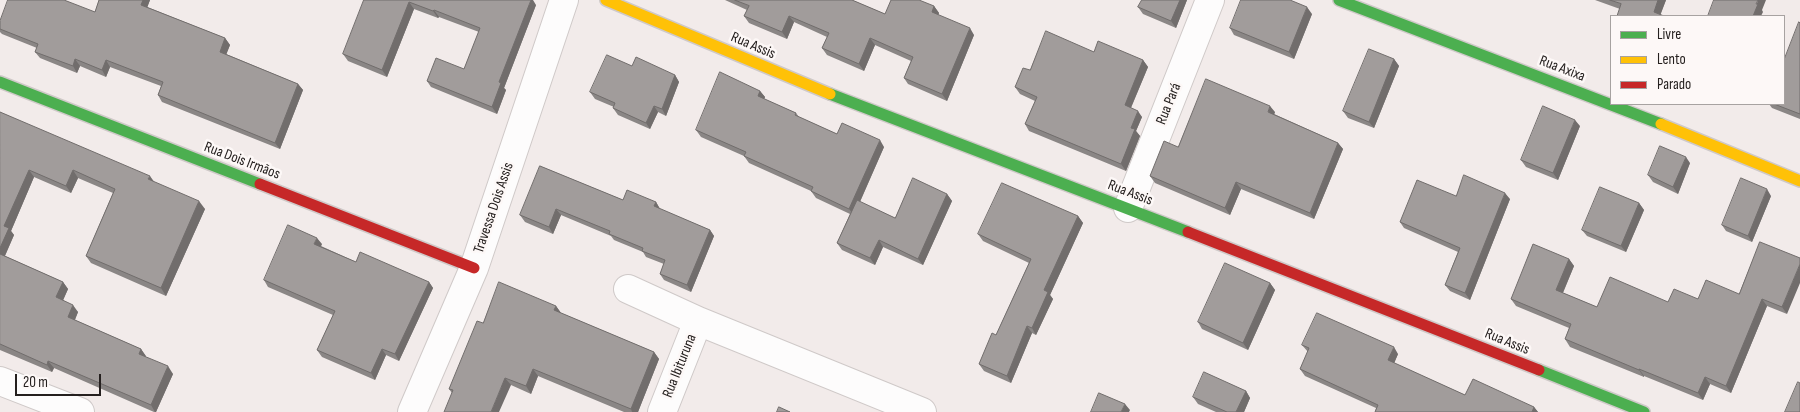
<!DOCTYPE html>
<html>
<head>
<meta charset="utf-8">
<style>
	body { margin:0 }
	#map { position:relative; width:1800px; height:412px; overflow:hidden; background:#f2ebea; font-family:"Sofia Sans Condensed",sans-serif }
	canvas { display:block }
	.legend { position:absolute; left:1610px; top:15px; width:175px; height:90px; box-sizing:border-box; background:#fdf8f7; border:1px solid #a7a2a1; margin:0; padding:6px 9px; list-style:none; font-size:15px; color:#25201f }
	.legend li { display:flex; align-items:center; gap:10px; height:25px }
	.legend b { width:25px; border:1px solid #a7a2a1 }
	.scale { position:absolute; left:15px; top:374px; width:86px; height:22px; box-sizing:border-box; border:2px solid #25201f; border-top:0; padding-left:6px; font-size:15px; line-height:18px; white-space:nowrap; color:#25201f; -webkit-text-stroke:4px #fdf8f7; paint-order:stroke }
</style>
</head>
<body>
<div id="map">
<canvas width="1800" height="412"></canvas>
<ul class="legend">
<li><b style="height:6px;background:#4caf50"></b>Livre</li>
<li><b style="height:6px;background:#ffc107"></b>Lento</li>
<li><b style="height:6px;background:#c62828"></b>Parado</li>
</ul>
<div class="scale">20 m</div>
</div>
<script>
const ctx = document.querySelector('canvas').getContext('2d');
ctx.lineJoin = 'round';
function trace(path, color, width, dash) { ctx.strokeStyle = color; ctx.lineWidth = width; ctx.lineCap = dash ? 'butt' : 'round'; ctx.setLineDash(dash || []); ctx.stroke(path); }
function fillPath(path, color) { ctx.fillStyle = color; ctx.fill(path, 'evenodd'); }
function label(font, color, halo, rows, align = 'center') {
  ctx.font = font + ' "Sofia Sans Condensed",sans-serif'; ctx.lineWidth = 5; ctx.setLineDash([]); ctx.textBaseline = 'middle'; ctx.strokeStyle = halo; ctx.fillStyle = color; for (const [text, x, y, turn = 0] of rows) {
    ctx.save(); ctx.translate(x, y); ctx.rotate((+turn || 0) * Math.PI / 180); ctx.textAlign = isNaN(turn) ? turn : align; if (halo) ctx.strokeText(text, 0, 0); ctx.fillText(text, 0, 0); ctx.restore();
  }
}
const street = new Path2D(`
	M1128,208L1210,0
	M628,289L698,321L922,412
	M0,381L80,412
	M412,412L474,268L564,0
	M662,412L698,321`);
const fast = new Path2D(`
	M1339,0L1661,124
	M0,82L260,184
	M830,94L1188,232
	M1539,370L1644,412`);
const slow = new Path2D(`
	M606,0L830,94
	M1661,124L1800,181`);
const jam = new Path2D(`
	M260,184L474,268
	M1188,232L1539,370`);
trace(street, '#cfc9c8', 30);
trace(fast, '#cfc9c8', 14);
trace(slow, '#cfc9c8', 14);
trace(jam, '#cfc9c8', 14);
trace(street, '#fdfcfc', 28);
trace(fast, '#4caf50', 11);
trace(slow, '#ffc107', 11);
trace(jam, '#c62828', 11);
fillPath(new Path2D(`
	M99,0H150L147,7L225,38L230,45L226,54L298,84L303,90L280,149L162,102L158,95L161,86L110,67L106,77L80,66L77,73L40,58L35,52L37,48L2,34L0,32V21L95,12Z
	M364,0L536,5L504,88L506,90L497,114L431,87L427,81L464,69L479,32L439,17L438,18L414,9L387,77L348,61L343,54Z
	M725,0H852L885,14L934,6L939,13L938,15L974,35L947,101L908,84L904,78L911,61L875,45L864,71L827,55L822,48L827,37L794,22L787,39L749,23L744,16L747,10Z
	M1142,0H1187L1176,28L1143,14L1138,7Z
	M1595,0H1666L1660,15L1620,9Z
	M1312,14L1294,59L1234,35L1230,28Z
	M1800,23V119L1772,108L1769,104H1784Z
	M1094,52L1143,60L1148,67L1131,108L1142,117L1136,131L1140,136L1126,171L1029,131L1025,124L1035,101L1020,94L1015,87L1030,70Z
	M1394,59L1399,66L1374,128L1348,118L1343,111Z
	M632,66L675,75L679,82L666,116L658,112L650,129L618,115L613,108L614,107L595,99L590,92Z
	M760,91L765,97L764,99L796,113L799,117L837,134L884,147L860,202L895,218L947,194L952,201L923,265L883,247L875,265L842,250L837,243L850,214L816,198L811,191L749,163L744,156L701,137L696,130Z
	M0,112L154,182L205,209L166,296L91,263L86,256L113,193L78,178L71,193L34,177L11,231L14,235L5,256L63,282L68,289L63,300L78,312L75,320L141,349L146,357L173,374L156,412H154L54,368L52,372L0,350Z
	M1275,112L1274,114L1338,143L1343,149L1314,219L1241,189L1230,215L1155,183L1150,176L1178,147Z
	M1580,126L1558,180L1526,167L1521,160Z
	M1690,163L1678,194L1653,182L1648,175Z
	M540,166L623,200L656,202L660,209L710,230L714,236L691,292L664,280L660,274L664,264L646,257L643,252L614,240L611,236L561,215L553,234L525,222L520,215Z
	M1456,196L1510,199L1470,300L1450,291L1445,285L1458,252L1404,228L1400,222Z
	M1771,196L1752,242L1726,231L1722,225Z
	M1639,203L1644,210L1626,252L1587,236L1582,230Z
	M1078,216L1083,223L1050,295L1053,299L1036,335L1032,333L1011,383L984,371L979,364L996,335L1029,263L983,241L978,234Z
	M1760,242L1787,314L1767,306L1731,393L1710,384L1703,400L1644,376V377L1570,347L1565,339L1569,328L1516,306L1511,299L1569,259L1574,266L1563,293L1597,307L1668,302L1739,294Z
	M322,244L321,246L356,262L429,282L433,288L399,361L386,355L375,380L322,357L317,350L333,315L268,287L264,280Z
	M1270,283L1275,290L1248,350L1202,329L1198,322Z
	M556,306L561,313L654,352L659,359L638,412H624L538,376L531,394L511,385L452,393L449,389L483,323Z
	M1302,345L1398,354L1394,363L1465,395L1534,407L1538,412H1375L1376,408L1305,376L1300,369L1308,352Z
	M1246,391L1250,398L1244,412H1216L1198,404L1193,397Z`), '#8a8685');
fillPath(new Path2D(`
	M143,0H150L146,11L141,5Z
	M531,0H533L536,5L504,88L506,90L497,114L492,107L499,82Z
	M1180,0H1187L1176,28L1171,21Z
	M1658,0H1666L1660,16L1654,12Z
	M1758,0H1766L1762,10L1763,12L1761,16H1753Z
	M409,2L414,9L387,77L382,70Z
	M934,6L939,13L937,19L932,12Z
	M1307,7L1312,14L1294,59L1289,52Z
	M434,10L439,17L438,18L433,11Z
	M789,16L794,22L787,39L782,32Z
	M970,28L974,35L947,101L942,94Z
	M225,38L230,45L225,58L220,52Z
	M870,38L875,45L864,71L859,64Z
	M75,59L80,66L77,73L73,66Z
	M1394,59L1399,66L1374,128L1369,122Z
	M106,60L110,67L106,77L102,70Z
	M1143,60L1148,67L1129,112L1125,105Z
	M675,75L679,82L666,116L662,109Z
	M298,84L303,90L280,149L275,143Z
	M760,91L765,97L763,102L758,96Z
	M654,106L658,112L650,129L646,123Z
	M1270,106L1275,112L1273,118L1268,112Z
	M1138,111L1142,117L1136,131L1140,136L1126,171L1121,164L1131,128Z
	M1575,120L1580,126L1558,180L1553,173Z
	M880,140L884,147L854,215L849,209Z
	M1338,143L1343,149L1314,219L1310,213Z
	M1686,157L1690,163L1678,194L1673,187Z
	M29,170L34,177L11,231L14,235L3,260L0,256V248L4,226Z
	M73,170L78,178L71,193L66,186Z
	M150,176L155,183L148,179Z
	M1236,182L1241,189L1230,215L1225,208Z
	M1767,189L1771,196L1752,242L1748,236Z
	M1505,193L1510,199L1470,300L1465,293Z
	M947,194L952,201L923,265L918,259Z
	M199,201L205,209L166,296L161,288Z
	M656,202L660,209L659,213L654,206Z
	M1639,203L1644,210L1626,252L1621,246Z
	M556,209L561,215L553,234L549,227Z
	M1078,216L1083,223L1050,295L1053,299L1036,335L1032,328L1044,290Z
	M710,230L714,236L691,292L687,285Z
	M317,238L322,244L319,250L314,244Z
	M879,240L883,247L875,265L870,258Z
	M1569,259L1574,266L1561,297L1556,290Z
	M1800,264V283L1787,314L1782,307Z
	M63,282L68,289L61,305L56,297Z
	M429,282L433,288L399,361L395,354Z
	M1270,283L1275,290L1248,350L1243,343Z
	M1762,299L1767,306L1731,393L1726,386Z
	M73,305L78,312L73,324L68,317Z
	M556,306L561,313L554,310Z
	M1027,326L1032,333L1011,383L1007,376Z
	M1394,347L1398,354L1393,366L1388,360Z
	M141,349L146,356L144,361L139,354Z
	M382,349L386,355L375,380L371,373Z
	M654,352L659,359L638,412H632L631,409Z
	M48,361L54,368L52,372L47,365Z
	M168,366L173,374L156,412H155L151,405Z
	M533,369L538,376L531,394L526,386Z
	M1639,369L1644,376V377L1639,370Z
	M1705,377L1710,384L1703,400L1698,393Z
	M505,378L511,385L499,412H491Z
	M1246,391L1250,398L1244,412H1236Z
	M1125,404L1130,410L1129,412H1121Z
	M1534,407L1538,412H1532Z`), '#716d6c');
const building = new Path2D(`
	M8,0H64L95,12L99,0H143L141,5L225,38L220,52L298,84L275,143L158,95L163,82L106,60L102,70L75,59L73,66L35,52L38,44L0,29V21Z
	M364,0H531L499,82L501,83L492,107L427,81L436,58L464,69L480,28L434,10L433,11L409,2L382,70L343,54Z
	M735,0H852L885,14L891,0H919L934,6L932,12L970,28L942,94L904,78L913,57L870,38L859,64L822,48L829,33L789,16L782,32L744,16L749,6Z
	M1142,0H1180L1171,21L1138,7Z
	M1241,0H1290L1307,7L1289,52L1230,28Z
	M1610,0H1658L1654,12L1664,16H1617L1621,4Z
	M1714,0H1758L1756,4H1758L1753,16H1708Z
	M1799,22L1800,23V114L1774,104H1784V60Z
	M1046,31L1094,52L1098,41L1143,60L1125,105L1138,111L1131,128L1135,129L1121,164L1025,124L1037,97L1015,87L1023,68L1030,70Z
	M1369,49L1394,59L1369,122L1343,111Z
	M607,55L632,66L636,57L675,75L662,109L654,106L646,123L613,108L615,103L590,92Z
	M720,72L760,91L758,96L796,113L795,115L837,134L842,123L880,140L849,209L811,191L813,187L744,156L746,152L696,130Z
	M1206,79L1270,106L1268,112L1338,143L1310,213L1236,182L1225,208L1150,176L1164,141L1178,147Z
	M1543,106L1575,120L1553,173L1521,160Z
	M0,112L150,176L148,179L199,201L161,288L86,256L115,189L73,170L66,186L29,170L4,226L9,228L0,248Z
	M1660,146L1686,157L1673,187L1648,175Z
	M540,166L623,200L627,190L656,202L654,206L710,230L687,285L660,274L665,260L642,251L643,248L609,234L610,231L556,209L549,227L520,215Z
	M1464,175L1505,193L1465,293L1445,285L1460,248L1400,222L1417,180L1456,196Z
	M913,178L947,194L918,259L879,240L870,258L837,243L857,200L895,218Z
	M1741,178L1767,189L1748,236L1722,225Z
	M1002,183L1078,216L1044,290L1048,292L1032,328L1027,326L1007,376L979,364L992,333L996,335L1031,259L978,234Z
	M1600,187L1639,203L1621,246L1582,230Z
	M288,225L317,238L314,244L356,262L360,252L429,282L395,354L382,349L371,373L317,350L335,311L264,280Z
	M1760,242L1800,258V264L1782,307L1762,299L1726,386L1705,377L1698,393L1639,369V370L1565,339L1571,324L1511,299L1533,244L1569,259L1556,290L1597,307L1610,277L1668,302L1674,289L1698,299L1706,280L1739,294Z
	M0,254L63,282L56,297L73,305L68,317L141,349L139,354L168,366L151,405L48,361L47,365L0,344Z
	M1225,263L1270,283L1243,343L1198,322Z
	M499,282L556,306L554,310L654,352L631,409L533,369L526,386L505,378L491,412H444L453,390L449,389L477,321L483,323Z
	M1317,313L1394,347L1388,360L1465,395L1473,379L1534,407L1532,412H1375L1378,405L1300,369L1309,348L1302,345Z
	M1204,372L1246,391L1236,412H1227L1193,397Z
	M1798,382L1800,383V412H1785Z
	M1099,393L1125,404L1121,412H1091Z
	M779,407L790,412H777Z`);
fillPath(building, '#a19c9b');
trace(building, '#716d6c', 1);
label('15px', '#25201f', '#fdf8f7', [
	["Rua Assis",753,46,23],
	["Rua Axixa",1562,69,21],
	["Rua Pará",1169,104,-68],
	["Rua Dois Irmãos",242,161,21],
	["Rua Assis",1130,193,21],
	["Travessa Dois Assis",494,208,-71],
	["Rua Assis",1507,342,22],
	["Rua Ibituruna",680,366,-68]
]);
</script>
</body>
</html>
